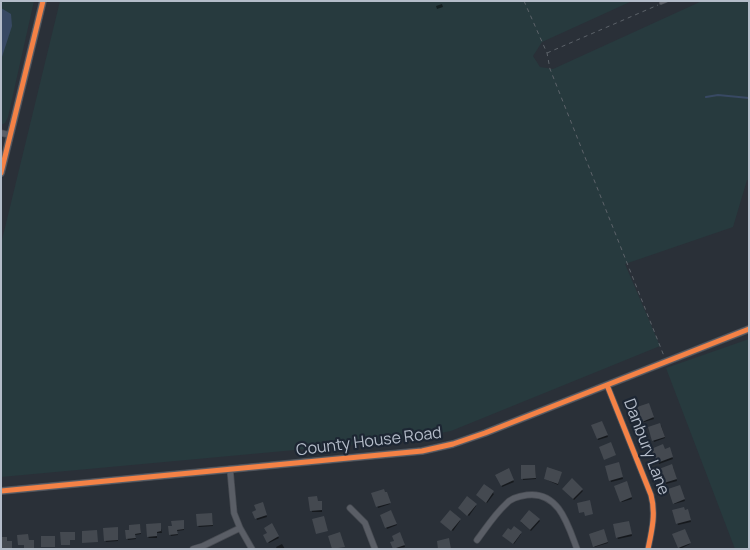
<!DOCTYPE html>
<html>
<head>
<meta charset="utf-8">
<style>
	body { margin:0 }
	#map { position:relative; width:750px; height:550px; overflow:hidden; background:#2a3038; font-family:Manrope,sans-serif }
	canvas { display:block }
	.frame { position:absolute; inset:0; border:2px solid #b4bcc9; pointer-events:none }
</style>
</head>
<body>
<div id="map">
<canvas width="750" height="550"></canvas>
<div class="frame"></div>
</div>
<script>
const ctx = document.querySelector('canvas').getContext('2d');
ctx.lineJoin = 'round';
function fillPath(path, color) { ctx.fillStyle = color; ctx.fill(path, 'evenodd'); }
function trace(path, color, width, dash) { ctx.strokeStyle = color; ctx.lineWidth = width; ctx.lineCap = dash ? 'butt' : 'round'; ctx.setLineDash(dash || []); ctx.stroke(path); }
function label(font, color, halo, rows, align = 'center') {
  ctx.font = font + ' Manrope,sans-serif'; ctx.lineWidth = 4.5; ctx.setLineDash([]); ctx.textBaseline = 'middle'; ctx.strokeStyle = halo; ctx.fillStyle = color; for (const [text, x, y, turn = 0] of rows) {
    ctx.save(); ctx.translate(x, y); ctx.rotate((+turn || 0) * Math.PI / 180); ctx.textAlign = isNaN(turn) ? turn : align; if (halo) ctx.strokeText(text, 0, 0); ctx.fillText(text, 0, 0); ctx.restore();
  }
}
fillPath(new Path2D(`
	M1,1H34L8,117L5,123L1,125Z
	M60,1H632L542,42L533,56L540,67L553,69L702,1H749V180H747L733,227L625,264L660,346L451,431L404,440L1,477V244Z
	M749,339V549H735L666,368Z`), '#273a3e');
fillPath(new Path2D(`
	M1,8L11,14L12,26L1,60Z`), '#384963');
fillPath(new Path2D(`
	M442,4L443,7L437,9L436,6Z
	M648,405L654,419L644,422L643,421Z
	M602,422L608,437L598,440L593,426Z
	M661,425L665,438L654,442L649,428Z
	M653,449L665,450L669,449L673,459L659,464Z
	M619,465L623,479L611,482L607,467Z
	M535,466L536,479L523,480V478Z
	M673,467L677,481L666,484L661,470Z
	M508,470L514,482L502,487L497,475Z
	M561,473L558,485L545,479Z
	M572,480L583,491L574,500L565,490Z
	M627,484L632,499L622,502L621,501Z
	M484,486L494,494L487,503L477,495Z
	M680,488L685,501L674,504V503Z
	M385,493L387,494L390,504L378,508L373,494Z
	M310,498L322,504V512H312Z
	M263,505L267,517L257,520L254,512Z
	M476,505V506L469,516L459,508Z
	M391,511L397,525L387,529L381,515Z
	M673,511L688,512L691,522L678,525Z
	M212,516L213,526L199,527L198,526Z
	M460,520V521L453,531L443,524Z
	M539,520L540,521L531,531L521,522Z
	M184,522V530L177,531L178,535L171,536L170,534Z
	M160,524L162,533H157V538H149L148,537Z
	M629,524L632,536L618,539L617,537Z
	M140,525L141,534L135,535L136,539L128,540L127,538Z
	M271,525L279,538L269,543L265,536L268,534Z
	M118,530V541L106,542L105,540Z
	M684,530L690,544L680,549L674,534Z
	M511,531L521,534L514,544L504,537Z
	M604,532L608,543L595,547L594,546Z
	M400,534L405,547L394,549L392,543L395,542Z
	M282,544L285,549H277L276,547Z`), '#0007');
trace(new Path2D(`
	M706,97L718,95L749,98`), '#384963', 2);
fillPath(new Path2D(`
	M649,403L654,417L642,422L637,407Z
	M602,421L608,435L597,439L591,425Z
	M660,423L665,437L652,441L648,427Z
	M611,442L616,455L604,460L599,447Z
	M663,444L665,449L670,447L673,457L657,463L651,449Z
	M619,462L623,477L609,481L605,466Z
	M672,464L677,479L664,483L659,469Z
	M521,465H535L536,478L521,479Z
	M547,467L562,472L558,484L544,479Z
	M509,468L514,480L501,486L495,475Z
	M572,478L583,489L573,499L562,489Z
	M627,481L632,497L620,502L614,486Z
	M484,484L494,491L486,503L476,495Z
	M680,485L685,499L673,504L668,489Z
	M384,489L385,492H387L391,503L376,507L371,493Z
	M317,496L318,501H322V510L310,511L308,497Z
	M467,496L477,504L467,516L458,508Z
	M590,500L593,514L585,516L584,512L579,513L577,503Z
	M263,502L267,515L255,519L252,512L256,510L254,505Z
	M684,507L685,510L688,509L691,520L676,524L672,510Z
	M391,510L397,524L385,528L380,515Z
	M450,510L461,519L451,531L440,522Z
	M529,510L540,519L530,530L520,521Z
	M212,513L213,525L197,526L196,514Z
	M324,516L328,531L316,534L312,519Z
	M184,520V529L177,530L178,534L169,535L168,526H172L171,521Z
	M629,521L632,534L616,538L613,524Z
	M161,523V531L157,532V536L147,537L146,524Z
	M272,523L279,536L267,543L263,535L267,533L264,528Z
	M140,524L141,533L135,534L136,538L126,539L125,530H129V525Z
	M514,526L522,532L513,544L502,536L508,528L511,530Z
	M118,527V540L104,541L103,528Z
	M604,529L608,542L593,547L589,534Z
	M685,529L691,543L678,548L672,534Z
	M97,530L98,542L82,543V531Z
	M60,532H75V540H70V545H61Z
	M340,532L345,547L332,549L328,536Z
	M400,532L405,545L393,549L390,542L394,541L392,536Z
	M28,534L29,540H34V548L24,549V545H18L17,535Z
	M41,536H55V547H41Z
	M1,537H7V541H12V549H2Z
	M449,538L451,549H438L437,541Z`), '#444950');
const service = new Path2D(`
	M661,3L666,1`);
const minor = new Path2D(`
	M1,133L10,135
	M607,385L651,495C656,513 652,530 648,549
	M230,469L234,513L240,528L252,549
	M350,508L365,523L375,549
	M477,540C486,528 495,514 506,504C511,498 519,496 527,495C559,491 568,525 577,549
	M193,549L203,546L240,528`);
const tertiary = new Path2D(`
	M1,173L43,1
	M1,491L422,451L453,444L485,433L749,329`);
trace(service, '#484c53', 4);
trace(minor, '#484c53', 7);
trace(tertiary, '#484c53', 8);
trace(new Path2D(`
	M524,1L547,53L550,69L664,356
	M547,53L658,5`), '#5d636a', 1, [4, 4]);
trace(service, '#5a5e66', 2.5);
trace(minor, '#5a5e66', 5.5);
trace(tertiary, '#5a5e66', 7);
trace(new Path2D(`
	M1,173L43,1
	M607,385L651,495C656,513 652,530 648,549
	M1,491L422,451L453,444L485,433L749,329`), '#f48246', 5);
label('16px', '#b4bcc9', '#1d2633', [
	["County House Road",369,442,-7],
	["Danbury Lane",646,447,69]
]);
</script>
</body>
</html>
